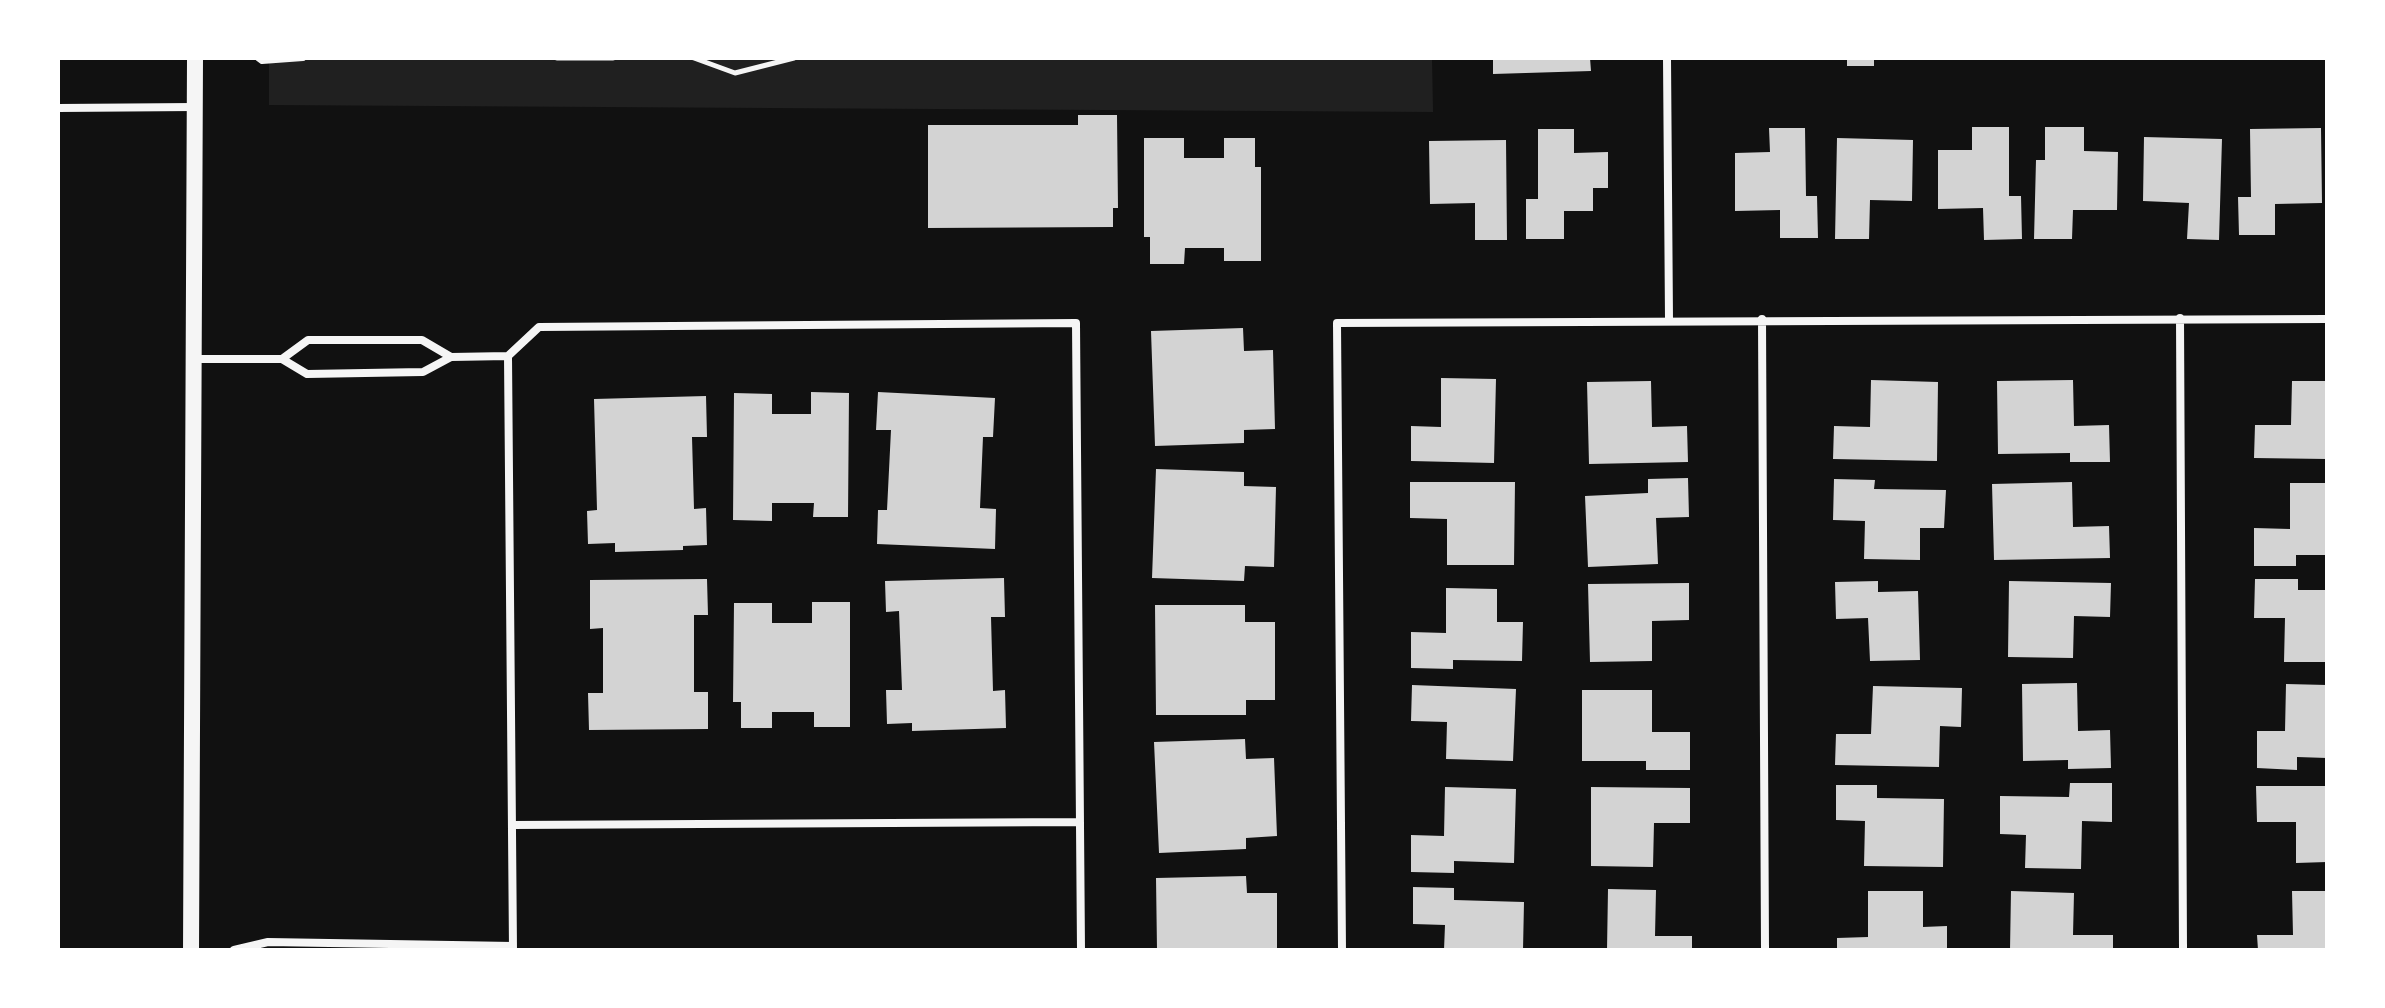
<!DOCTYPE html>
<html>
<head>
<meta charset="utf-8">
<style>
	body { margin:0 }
	#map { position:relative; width:2385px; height:1008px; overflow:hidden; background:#111; font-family:"Times New Roman",serif }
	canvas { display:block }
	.frame { position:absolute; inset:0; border:60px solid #fff; pointer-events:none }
</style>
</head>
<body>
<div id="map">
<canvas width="2385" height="1008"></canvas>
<div class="frame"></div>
</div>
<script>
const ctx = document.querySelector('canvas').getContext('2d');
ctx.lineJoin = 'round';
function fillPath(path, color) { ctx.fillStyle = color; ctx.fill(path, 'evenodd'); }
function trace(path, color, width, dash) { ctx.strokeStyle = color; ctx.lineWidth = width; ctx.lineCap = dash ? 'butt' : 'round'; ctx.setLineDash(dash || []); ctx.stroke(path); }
fillPath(new Path2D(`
	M269,58H1432L1433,112L269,105Z`), '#202020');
fillPath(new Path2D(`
	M1493,58H1590L1591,71L1493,74Z
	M1847,58H1874V66H1847Z
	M1078,115H1117L1118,208H1113V227L928,228V125H1078Z
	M1972,127H2009V196H2021L2022,239L1984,240L1983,208L1938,209V150H1972Z
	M2045,127H2084V151L2118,152L2117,210H2073L2072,239H2034L2036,160H2045Z
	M1769,128H1805L1806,196H1817L1818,238H1780V210L1735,211V153L1770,152Z
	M2321,128L2322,203L2275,204V235H2239L2238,197H2251L2250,129Z
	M1538,129H1574V153L1608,152V188H1593V211H1564V239H1526V199H1538Z
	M2144,137L2222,139L2219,240L2187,239L2189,203L2143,201Z
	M1144,138H1184V158H1224V138H1255V167H1261V261H1224V248H1185L1184,264H1150V237H1144Z
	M1837,138L1913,140L1912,201L1870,200L1869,239H1835Z
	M1506,140L1507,240H1475V203L1430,204L1429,141Z
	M1243,328L1244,351L1273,350L1275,429L1244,430V443L1155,446L1151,331Z
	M1441,378L1496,379L1494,463L1411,461V426L1441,427Z
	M1871,380L1938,382L1937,461L1833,459L1834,426L1870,427Z
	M2073,380L2074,426L2109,425L2110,462H2070V453L1998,454L1997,381Z
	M1651,381L1652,427L1687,426L1688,462L1589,464L1587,382Z
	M2292,381H2327V459L2254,458L2255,425H2291Z
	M811,392L849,393L848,517H813L814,503H772V521L733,520L734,393L772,394V414H811Z
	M878,392L995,398L993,437H983L980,508L996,509L995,549L877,544L878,510H887L891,430H876Z
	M706,396L707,437H692L694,509L706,508L707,545L683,546V550L615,552V543L588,544L587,511L597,510L594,399Z
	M1156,469L1244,472V486L1276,487L1274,567L1245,566L1244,581L1152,578Z
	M1688,478L1689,517L1656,518L1658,564L1588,567L1585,496L1648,493V479Z
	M1834,479L1875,480L1874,489L1946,490L1944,528H1920V560L1864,559L1865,521L1833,520Z
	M1410,482H1515L1514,565H1447V519L1410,518Z
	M2072,482L2073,527L2109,526L2110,558L1994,560L1992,484Z
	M2290,483H2327V555H2296V566H2254V528L2290,529Z
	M1004,578L1005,617H991L993,691L1005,690L1006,728L912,731V723L887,724L886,690H902L899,611L886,612L885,581Z
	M707,579L708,615H694V692H708V729L589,730L588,693H603V628L590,629V580Z
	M2255,579H2298V590H2327V662H2284L2285,618H2254Z
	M1878,581V592L1918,591L1920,660L1870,661L1868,618L1836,619L1835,582Z
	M2009,581L2111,583L2110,617L2074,616L2073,658L2008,657Z
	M1689,583V620L1652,621V661L1590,662L1588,584Z
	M1446,588L1497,589V622H1523L1522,661L1453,660V669L1411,668V632L1446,633Z
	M812,602H850V727H814V712H772V728H741V702H733L734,603H772V623H812Z
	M1155,605H1245V622H1275V700H1246V715H1156Z
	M2077,683L2078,731L2110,730L2111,768L2068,769V760L2023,761L2022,684Z
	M2286,684L2327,685V758L2297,757V770L2257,768V731H2285Z
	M1412,685L1516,689L1513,761L1446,759L1447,722L1411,721Z
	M1873,686L1962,688L1961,727L1940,726L1939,767L1835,765L1836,734H1871Z
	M1582,690H1652V732H1690V770H1646V761H1582Z
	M1245,739L1246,759L1274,758L1277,836L1246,838V849L1159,853L1154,742Z
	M2070,783H2112V822L2082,821L2081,869L2025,868L2026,835L2000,834V796L2069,797Z
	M1836,785H1877V798L1944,799L1943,867L1864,866L1865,821L1836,820Z
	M2256,786H2327V862L2296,863V822H2257Z
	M1445,787L1516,789L1514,863L1454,861V873L1411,872V835L1444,836Z
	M1591,787L1690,788V823H1654L1653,867L1591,866Z
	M1246,876L1247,893H1277V950H1157L1156,878Z
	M1413,887L1454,888V900L1524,902L1523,950H1444L1445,925L1413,924Z
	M1608,889L1656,890L1655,936H1692V950H1607Z
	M1868,891H1923V927L1947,926V950H1837V938L1868,937Z
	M2011,891L2074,893L2073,935H2113V950H2010Z
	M2292,891H2327V950H2258L2257,935H2293Z`), '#d3d3d3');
trace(new Path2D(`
	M557,58H613
	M694,58L735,73L794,58`), '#f5f5f5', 5);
trace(new Path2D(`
	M258,58L262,61L303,58`), '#f5f5f5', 6);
trace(new Path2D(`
	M1667,58L1669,320
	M58,108L195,107
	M2180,318L2183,950
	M1762,319L1765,950
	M194,359H282L308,340H422L451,357
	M282,359L307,374L423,372L451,357L508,356
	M512,825L1080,822
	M234,950L268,942L513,946
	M513,950L508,356L539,327L1076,323L1081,950
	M1342,950L1337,323L2327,319`), '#f5f5f5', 8);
trace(new Path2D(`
	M191,950L195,58`), '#f5f5f5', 16);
</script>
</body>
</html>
